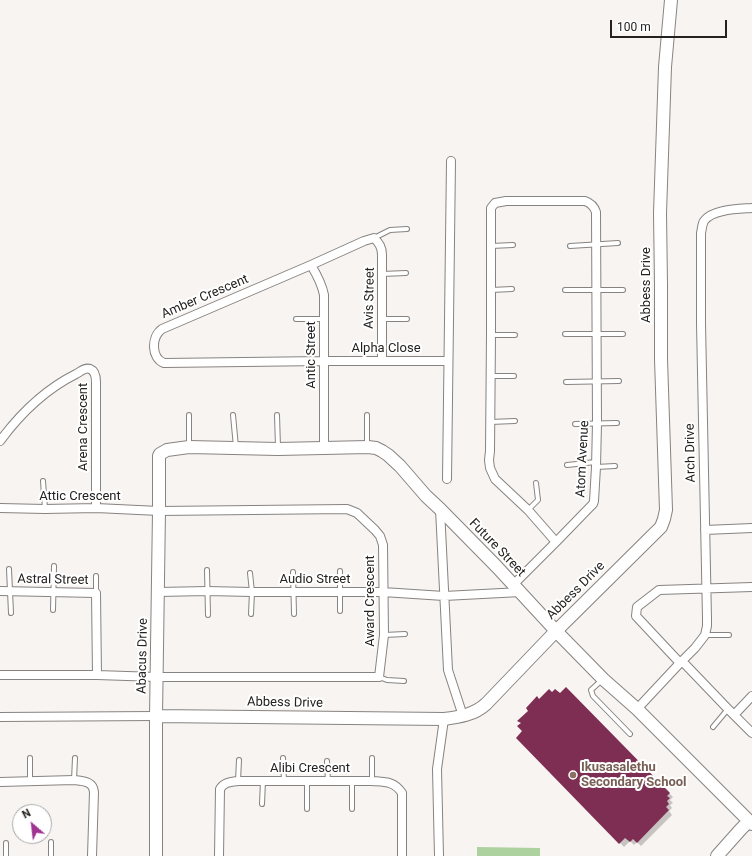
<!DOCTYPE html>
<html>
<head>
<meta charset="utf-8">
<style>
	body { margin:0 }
	#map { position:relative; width:752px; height:856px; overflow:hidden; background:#f8f4f1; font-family:Roboto,sans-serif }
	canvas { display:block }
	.north { position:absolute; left:12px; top:804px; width:40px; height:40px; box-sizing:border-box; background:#fff; border:1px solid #a7a7a6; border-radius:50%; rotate:332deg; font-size:11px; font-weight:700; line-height:16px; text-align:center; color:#242221 }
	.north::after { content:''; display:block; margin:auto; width:14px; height:18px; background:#a13392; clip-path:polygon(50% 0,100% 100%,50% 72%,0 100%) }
	.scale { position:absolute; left:610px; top:20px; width:117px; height:18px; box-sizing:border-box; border:2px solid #242221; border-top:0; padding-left:5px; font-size:12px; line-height:14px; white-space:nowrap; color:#242221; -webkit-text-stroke:3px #fff; paint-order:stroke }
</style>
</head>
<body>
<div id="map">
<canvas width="752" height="856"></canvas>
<div class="north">N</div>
<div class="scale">100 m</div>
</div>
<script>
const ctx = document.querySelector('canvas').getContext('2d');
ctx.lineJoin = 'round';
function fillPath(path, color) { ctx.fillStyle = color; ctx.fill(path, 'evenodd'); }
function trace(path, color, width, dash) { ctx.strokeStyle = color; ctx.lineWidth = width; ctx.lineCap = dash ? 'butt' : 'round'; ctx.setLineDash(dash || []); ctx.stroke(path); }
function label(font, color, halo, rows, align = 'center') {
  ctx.font = font + ' Roboto,sans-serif'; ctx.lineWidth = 4; ctx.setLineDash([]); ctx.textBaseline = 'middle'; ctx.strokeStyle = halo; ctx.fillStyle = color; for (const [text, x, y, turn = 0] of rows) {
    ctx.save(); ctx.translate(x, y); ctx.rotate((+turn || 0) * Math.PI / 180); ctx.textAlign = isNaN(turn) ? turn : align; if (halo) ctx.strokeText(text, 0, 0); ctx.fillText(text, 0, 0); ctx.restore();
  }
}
fillPath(new Path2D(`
	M477,847L540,848V856H477Z`), '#aed1a0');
fillPath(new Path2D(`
	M566,689L673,797L670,800L673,803L670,805L672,808L669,811L672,815L641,846L637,842L634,845L630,841L624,847L517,738L523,731L539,700L552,694L560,695Z`), '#0003');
fillPath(new Path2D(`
	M566,687L670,793L667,796L670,798L667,801L669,804L666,807L669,810L637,843L633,839L630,842L625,838L619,844L516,738L522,731L517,726L521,723L517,721L528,711L526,708L537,696L539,699L549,689L552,692L555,689L560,693Z`), '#7e2e53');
const lane = new Path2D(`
	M374,238L390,230L407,229
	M491,246L513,245
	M570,246L618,243
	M382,274L406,273
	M491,290L512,289
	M565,290H623
	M296,319H324
	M382,319H407
	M565,334H623
	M491,335H515
	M491,376H514
	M566,382L619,381
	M233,415L236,447
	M277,415L278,447
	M367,415V445
	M490,422L515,421
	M575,424L617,423
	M189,445V415
	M567,465L596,462
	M596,467L615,466
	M43,481L45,509
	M528,510L538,500L536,483
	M9,569L11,613
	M207,570L208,615
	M340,571V611
	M293,572L294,614
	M250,573L252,592L251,614
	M96,576V593
	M53,610L54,566
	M384,635L405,634
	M705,635H729
	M379,677L387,680L404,681
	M603,679L591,690L593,696L630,734
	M713,727L728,709
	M30,758V781
	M283,758L284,781
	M327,761L328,782
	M74,780L75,758
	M238,781L239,760
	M372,781V758
	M352,782V809
	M262,804L263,781
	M307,809V782
	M51,842V856
	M6,843V856`);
const street = new Path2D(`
	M506,201H585C591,203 594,206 596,212L597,423L596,467L594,501L593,504L589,508L556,542L528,510L495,479L490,468L489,460L490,451L491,335V208L495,203Z
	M311,265C317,275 322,284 324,295V448
	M382,360V255C382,247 379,243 374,238L364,241L311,265L162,329C151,337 151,358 164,363L324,361H448
	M0,441C20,414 46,389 76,374C80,372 85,367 90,369C95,371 96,377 96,382V508
	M447,479L451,161
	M0,508L45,509L96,508L159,511L347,509L357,513L375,530L380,536L383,545L384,635L379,677H157L97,675H0
	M440,509L448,670L463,716
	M705,530L752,528
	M513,585L556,542
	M0,591L96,593L97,675
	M158,592L207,591L252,592H383L444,596L521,592
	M682,661L728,709L752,733
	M680,663L636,616L637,607L659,590L752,587
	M637,709L680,663L695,648L702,639L705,635L707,626V619L701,323V233C702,229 702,224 704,221C712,209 739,209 752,208
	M734,715L752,696
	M0,717L156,716
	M0,782L74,780C83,781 93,781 94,792L92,856
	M219,856L220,789C224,782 231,782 238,781H372C385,782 394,781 402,793V856
	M439,856L437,769L444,719`);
const secondary = new Path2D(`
	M156,716L444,719C459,717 474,715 486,704L556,631L661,527L664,519L666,510L661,359V285L660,213L665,67L671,0
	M156,856V716L159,511V456L160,454L167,450L189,447L278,449L368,447L376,448L382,451L388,455L400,466L426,496L440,509L497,567L556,631L603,679L637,709L752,824
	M717,856L741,829L749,821`);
trace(lane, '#878380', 6);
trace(street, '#878380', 10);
trace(secondary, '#878380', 14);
trace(lane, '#fff', 4);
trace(street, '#fff', 8);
trace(secondary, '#fff', 12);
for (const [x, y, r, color] of [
	[573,775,4,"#8d6e63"]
]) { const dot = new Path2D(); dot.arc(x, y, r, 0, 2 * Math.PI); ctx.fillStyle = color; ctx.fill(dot); trace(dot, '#fff', 1.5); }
label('13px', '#242221', '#fff', [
	["Abbess Drive",647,285,-90],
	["Amber Crescent",205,297,-23],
	["Avis Street",370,298,-89],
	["Alpha Close",386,349],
	["Antic Street",312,355,-90],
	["Arena Crescent",84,427,-90],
	["Arch Drive",691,453,-91],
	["Atom Avenue",583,459,-87],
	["Attic Crescent",80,497],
	["Future Street",497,548,46],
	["Astral Street",53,580,1],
	["Audio Street",315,580],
	["Abbess Drive",576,591,-45],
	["Award Crescent",371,601,-90],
	["Abacus Drive",143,656,-89],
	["Abbess Drive",285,703,1],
	["Alibi Crescent",310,769]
]);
label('bold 13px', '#785e54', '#fff', [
	["Ikusasalethu",581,768],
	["Secondary School",581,783]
], 'left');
</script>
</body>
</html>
